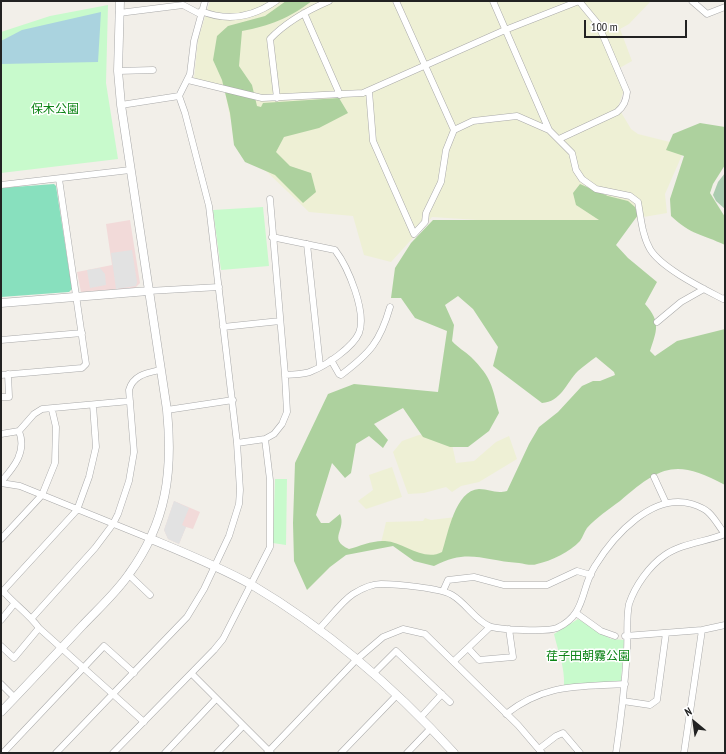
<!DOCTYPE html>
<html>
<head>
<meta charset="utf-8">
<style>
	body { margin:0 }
	#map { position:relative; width:726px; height:754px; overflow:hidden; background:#f2efe9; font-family:"PT Sans Narrow",sans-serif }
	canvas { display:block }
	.frame { position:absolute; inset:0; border:2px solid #222; pointer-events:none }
	.north { position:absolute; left:674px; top:702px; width:40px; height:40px; -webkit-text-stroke:3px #fff; paint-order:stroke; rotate:331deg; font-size:11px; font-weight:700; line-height:16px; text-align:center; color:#222 }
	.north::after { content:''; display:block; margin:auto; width:14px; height:18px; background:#222; clip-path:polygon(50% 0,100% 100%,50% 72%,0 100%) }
	.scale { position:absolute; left:584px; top:20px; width:103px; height:18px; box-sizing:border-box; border:2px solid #222; border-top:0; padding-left:5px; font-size:12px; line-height:14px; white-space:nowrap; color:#222; -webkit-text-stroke:3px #fff; paint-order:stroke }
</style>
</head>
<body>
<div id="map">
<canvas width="726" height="754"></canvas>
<div class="frame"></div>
<div class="north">N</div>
<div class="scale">100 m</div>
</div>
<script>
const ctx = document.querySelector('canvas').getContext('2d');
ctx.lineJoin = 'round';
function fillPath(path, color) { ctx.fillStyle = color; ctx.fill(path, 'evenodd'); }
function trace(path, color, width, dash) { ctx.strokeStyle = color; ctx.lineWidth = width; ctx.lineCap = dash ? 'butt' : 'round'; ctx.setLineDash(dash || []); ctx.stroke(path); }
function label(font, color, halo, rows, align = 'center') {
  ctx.font = font + ' "PT Sans Narrow","Noto Sans JP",sans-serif'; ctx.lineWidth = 3; ctx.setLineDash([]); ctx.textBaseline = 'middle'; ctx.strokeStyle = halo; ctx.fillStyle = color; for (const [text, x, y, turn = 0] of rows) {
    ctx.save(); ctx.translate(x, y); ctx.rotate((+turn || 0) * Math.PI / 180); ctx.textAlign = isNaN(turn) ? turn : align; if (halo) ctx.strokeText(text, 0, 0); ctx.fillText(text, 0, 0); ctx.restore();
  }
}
fillPath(new Path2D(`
	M130,220L140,283L135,288L81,292L77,272L112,265L106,224Z
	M174,501L200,512L193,529L186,527L179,544L168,539L164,530Z`), '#f2dad9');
fillPath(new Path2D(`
	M210,1H651L629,24L620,29L632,61L616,70L624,90L618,107L631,129L638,134L686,146L665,194L667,213L585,227L432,217L391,262L364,255L353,216L309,212L245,151L230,117L224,87L194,79L198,39Z
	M419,435H424L452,444L456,463L474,461L496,442L509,436L517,459L479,482L461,486L452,492L446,487L424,493L408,494L393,452L402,441Z
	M392,467L402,497L366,509L358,501L373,490L369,475Z
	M456,517L440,559L406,552L399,546L381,543L386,522L423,521L425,518L431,520Z`), '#eef0d5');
fillPath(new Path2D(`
	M286,1H312C289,18 270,26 242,31L239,66L252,85L257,106L261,107L263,103L339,98L348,113L319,128L284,137L276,152L290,166L311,173L316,192L303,203L275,175L245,162L234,145L230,113L222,80L213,60L217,36L228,26L265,16Z
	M700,123L725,127V165L713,184L710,193L725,217V245C702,234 691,235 671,216L670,199L684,156L666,150L673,134Z
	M580,184L608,196L628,201L635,207L638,215L616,245L628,258L657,282L645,304C661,322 657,330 650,351L655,356L677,341L725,329V485C676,458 660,466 620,501C609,509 596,518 587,528C584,532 583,537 580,541C570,552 551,561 537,564C532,566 525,564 519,563C483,561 469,548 434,566L414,561L393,546L346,555L330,567L307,590L294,561L293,523L295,463L328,394L354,384L438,392L447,331L415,318L401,298H391L395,268L411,243L433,220H599L576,205L573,193ZM458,296L473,309L498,347L493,366L542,403C561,402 566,383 578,371C584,366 590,361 596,357L614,372L615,375L600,381H593L582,386L558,412L539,427L529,444L507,491C495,494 490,489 479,489C455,490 448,534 442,552C423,562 404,542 385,541C373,540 360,546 349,549C327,539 347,530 340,514L329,523H321L316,515L332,463L345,478L351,473L356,444L369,436L383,448L388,440L374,424L403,408L423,437L450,447H468L489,431L499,413C492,386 492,378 471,357C465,351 458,348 452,341L454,325L445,305Z`), '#add19e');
fillPath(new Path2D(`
	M725,173V209L716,201L713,195L718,182Z`), '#aacbaf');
fillPath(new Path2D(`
	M108,5L106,83L118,159L1,173V32L50,16Z
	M263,207L269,266L221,270L213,210Z
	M275,479H287L286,545L273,543Z
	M578,619L611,639L624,640L621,681L564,685C565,667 558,652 554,634Z`), '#c8facc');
fillPath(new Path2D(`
	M54,184L56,186L72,289L69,292L1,297V188Z`), '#88e0be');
fillPath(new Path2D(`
	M132,250L137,282L136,286L116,289L111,253Z
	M100,268L105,274L106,285L90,288L87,270Z
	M174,501L189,508L182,525L186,527L179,544L168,539L164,530Z`), '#e2e2e2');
fillPath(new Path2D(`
	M101,12L98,62L1,64V41L22,30Z`), '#aad3df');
const minor = new Path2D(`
	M396,1L454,130
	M493,1L549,130L572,153L576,170L582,179L596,189L630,196L638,202C641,218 642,235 650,249C661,268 704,289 723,299L725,298
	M692,1L707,14L725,7
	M201,11C228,22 253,17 276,1
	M119,13L183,5L200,14
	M304,13L340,95
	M118,71L153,70
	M188,80L262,98L363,93L505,30L579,1
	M369,91L373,141L414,234L425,222L426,213L441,182L446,150L454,130L473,121L517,116L549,130
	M277,98L270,39C286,22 308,10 329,1
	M121,105L179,96
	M559,139L617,112C624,106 626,101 627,92L598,24L579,1
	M1,185L130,170
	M272,237L335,250C348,267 367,312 359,333C353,347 327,365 312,371C304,375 294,374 285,375
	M307,244L320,366
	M148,291L219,287
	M657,322L681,302L704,289
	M223,327L280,321
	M1,340L82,333
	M331,360L339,374L341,375C370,353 380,342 390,307
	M1,375L82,368L86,364L59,179
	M1,397H9L8,374
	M167,410L233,400
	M1,434L19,431L34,414L42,409L130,401
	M237,443L265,439L274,434L282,424L287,412L285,375L270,199
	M654,477L666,503
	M1,482C14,467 27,452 19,431
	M1,483L20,486L151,539
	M1,539L42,495L55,463L56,427L52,410
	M129,575L150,595
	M3,591C14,604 29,614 39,628L144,722
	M443,591L448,580L474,577L504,585H547L577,571L591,575
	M1,593L77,510L89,477L96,447L93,405
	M576,613L601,631L615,636
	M32,618L95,548L113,524L118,514L129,481L134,452L129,390C133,375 147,373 160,370
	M1,620L14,604
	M319,629C330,618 341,602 353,594C361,589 371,584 381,584C396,584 440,588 452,595C466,603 475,620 489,626C498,630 548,632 557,628C587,614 580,589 595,566C614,535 653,492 692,504C698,506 704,508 708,512C715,518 719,527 725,534
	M625,636L702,630L725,625
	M1,646L14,658L39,628
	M468,648L479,660L513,657L509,629
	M454,661L490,627
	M192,674L271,753
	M373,674L396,651L450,702
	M1,684L15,698
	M623,701L650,705L657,700L666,633
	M506,714C545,683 579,687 625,684
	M420,718L442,694
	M539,749L556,736L563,733L580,753
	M3,753L104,646L134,673
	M56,753L187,617L204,589L229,536L239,504L240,490L237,443L209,206L185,113L179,96L190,74L194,41L205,1
	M113,753L214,650L223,639L270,547V480L265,439
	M165,753L216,699
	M217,753L243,726
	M267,753L356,660L383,637L403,629L425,634L518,725L542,753
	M341,753L396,696
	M407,753L431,728
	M616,753C621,719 625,684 627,650C628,635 626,618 629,604C635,586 649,566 665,555C682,543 706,542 725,534
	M684,753L702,630`);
const tertiary = new Path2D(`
	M1,303L148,291
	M151,539C185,553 220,567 252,585C328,630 395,688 454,753
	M1,712C28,684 55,655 82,626C98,609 116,593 129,574C167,522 173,471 167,410L121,105L118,71L120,1`);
trace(minor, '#a9a9a9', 7);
trace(tertiary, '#a9a9a9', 9);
trace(minor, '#fff', 6);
trace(tertiary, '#fff', 8);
label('12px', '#0c8416', '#fff', [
	["保木公園",55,110],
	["荏子田朝霧公園",588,657]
]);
</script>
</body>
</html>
